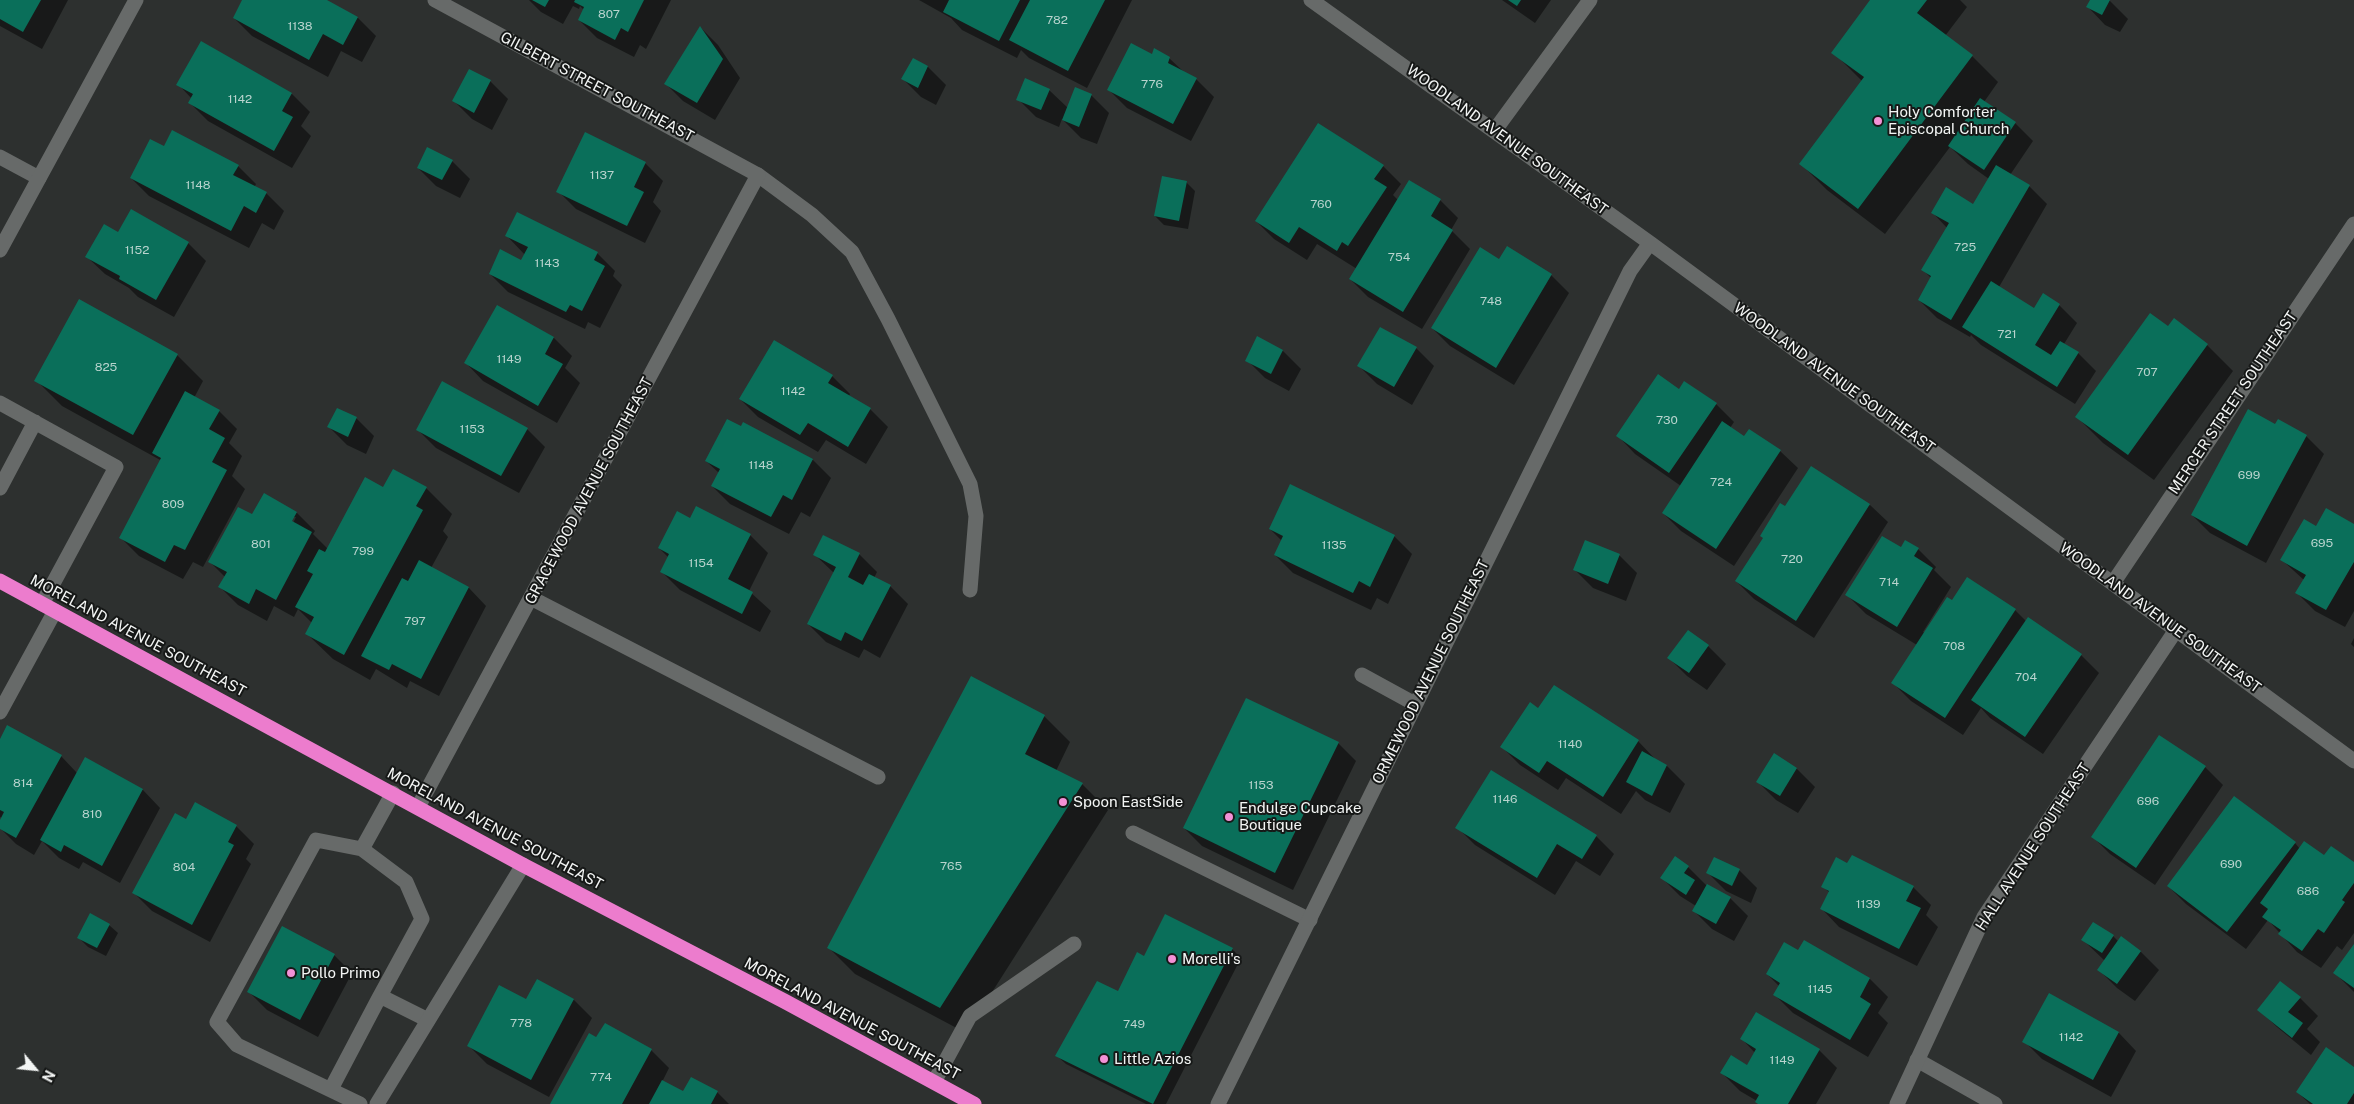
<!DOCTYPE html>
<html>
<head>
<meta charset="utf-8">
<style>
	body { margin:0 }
	#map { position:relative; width:2354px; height:1104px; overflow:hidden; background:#2d302f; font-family:"Public Sans",sans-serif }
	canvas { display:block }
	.north { position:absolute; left:10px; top:1044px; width:50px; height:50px; -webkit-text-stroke:4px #161817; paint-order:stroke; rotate:118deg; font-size:14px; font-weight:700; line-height:20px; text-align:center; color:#f3f5f4 }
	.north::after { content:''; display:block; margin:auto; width:18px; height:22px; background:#f3f5f4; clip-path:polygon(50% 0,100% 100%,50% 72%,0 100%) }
</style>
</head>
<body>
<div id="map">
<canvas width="2354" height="1104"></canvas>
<div class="north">N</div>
</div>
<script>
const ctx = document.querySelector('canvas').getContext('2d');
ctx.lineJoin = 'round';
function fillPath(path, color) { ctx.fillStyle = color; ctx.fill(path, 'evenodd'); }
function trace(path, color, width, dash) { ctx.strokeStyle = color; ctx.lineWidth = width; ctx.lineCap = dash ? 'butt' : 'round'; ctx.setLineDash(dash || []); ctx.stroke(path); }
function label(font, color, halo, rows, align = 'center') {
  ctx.font = font + ' "Public Sans",sans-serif'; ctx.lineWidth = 4; ctx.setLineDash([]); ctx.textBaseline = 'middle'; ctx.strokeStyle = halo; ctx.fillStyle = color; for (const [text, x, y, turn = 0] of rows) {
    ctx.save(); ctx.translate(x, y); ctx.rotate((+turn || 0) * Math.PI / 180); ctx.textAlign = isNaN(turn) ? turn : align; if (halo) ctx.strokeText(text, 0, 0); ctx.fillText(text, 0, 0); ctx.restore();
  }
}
fillPath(new Path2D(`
	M0,0H68L42,49L0,26Z
	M244,0H324L358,18L376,36L362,62L341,51L328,77L252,36L234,18Z
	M529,0H671L646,49L640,45L634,57L597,38L579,20L584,10L580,6L579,9L573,6L563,24L541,12Z
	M919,0H1132L1087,88L1029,58L1021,50L1017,58L962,30L951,18Z
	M1502,0H1551L1535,23Z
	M1872,0H1960L1967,7L1945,36L1972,56L1998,82L1984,102L2015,123L2033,141L2010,175L2029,186L2047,204L1999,287L2034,310L2059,305L2077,323L2064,344L2078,353L2096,371L2075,404L1981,345L1971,335L1970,337L1937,318L1919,300L1931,278L1923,270L1947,228L1933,213L1974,205L1989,179L1968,164L1950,147L1885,234L1827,190L1801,164L1862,81L1833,52Z
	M2091,0H2109L2128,19L2120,32L2105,25L2088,7Z
	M701,28L718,45L740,78L715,120L683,101L665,83Z
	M201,43L292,94L310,112L301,126L311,136L292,168L208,121L190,103L192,99L178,84Z
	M1153,56L1169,58L1185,73L1196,79L1214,97L1191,141L1127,108L1109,90Z
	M913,60L928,67L946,85L936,105L921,97L903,79Z
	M490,81L508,99L492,130L472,119L454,101Z
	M1049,90L1068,108L1091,95L1109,113L1097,144L1081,138L1062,119L1059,127L1036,117L1018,99Z
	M165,148L238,166L256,184L254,188L266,193L284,211L274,230L262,223L249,248L149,196L131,178Z
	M452,161L470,179L460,198L436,186L418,168Z
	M645,163L663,181L653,202L661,211L645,243L576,209L558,191Z
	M1383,166L1401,184L1393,195L1398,200L1410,181L1440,200L1458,218L1451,230L1470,249L1422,329L1368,297L1350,279L1357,269L1317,244L1307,260L1274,239L1256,221Z
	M1186,182L1195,191L1188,229L1164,225L1155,216Z
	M119,234L188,243L206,261L174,317L138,297L129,288L105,274L87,257Z
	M507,236L597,253L615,271L613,276L622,285L600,328L588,322L585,329L508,292L490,274L522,261L525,255Z
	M1507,248L1551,275L1569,293L1514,385L1450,346L1432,328L1500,261Z
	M498,307L554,338L572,356L565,368L580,383L557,423L483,381L466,363Z
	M2168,328L2207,345L2233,371L2154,480L2103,443L2077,417Z
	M1258,338L1283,351L1301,369L1289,391L1265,378L1247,360Z
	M1416,348L1434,366L1412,405L1377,384L1359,366Z
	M177,355L203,381L194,398L219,411L237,429L229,443L242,456L232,476L245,489L203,567L193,562L183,579L139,556L121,538L162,461L62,406L36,380Z
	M832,376L850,394L849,396L870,409L888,427L866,464L826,440L818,452L758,417L740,399Z
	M1684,382L1716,404L1734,422L1730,428L1745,438L1780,451L1798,468L1734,566L1681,531L1663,513L1681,486L1635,454L1618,436L1679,390Z
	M356,418L374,436L366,454L347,445L329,427Z
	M2276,426L2306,436L2324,454L2266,563L2210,533L2192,515Z
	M527,429L545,447L519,493L436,448L418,430Z
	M813,460L831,478L810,517L801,512L789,534L730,504L712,486L719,473L706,461Z
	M384,488H426L452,514L443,531L448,537L431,568L469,588L486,606L439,696L410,681L407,688L376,669L370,680L333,659L306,633L312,623L298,609L294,617L274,606L267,621L238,605L220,587L225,577L209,561L253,516L265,495L297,513L315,531L313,534L328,549ZM293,517H296L291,527L288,526Z
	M1870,505L1888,522L1814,638L1754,599L1736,581Z
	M697,508L750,535L768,553L749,591L771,611L760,632L680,590L662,572L669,558L659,548L690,519Z
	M2354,526V611L2345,627L2315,611L2297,593L2304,580L2282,560L2316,528Z
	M1270,529L1394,536L1412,554L1388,604L1377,598L1371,610L1293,573L1275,555L1282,541Z
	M824,536L859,554L877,572L874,578L890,586L908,604L880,658L864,649L859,658L826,642L808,624L834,573L814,554Z
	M1901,549H1918L1936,567L1934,570L1951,587L1923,632L1925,633L1952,602L1967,579L2015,610L2026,621L2081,655L2099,673L2043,754L1990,718L1981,708L1963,735L1911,701L1893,683L1917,645L1866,614L1848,596Z
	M1619,555L1637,573L1626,601L1593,588L1575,570Z
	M1688,632L1708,646L1726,664L1707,690L1687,676L1669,658Z
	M2354,638V647L2351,644Z
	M1539,710L1638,741L1656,760L1667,766L1685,784L1670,813L1645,800L1636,791L1621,814L1566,778L1558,790L1520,765L1502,747Z
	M1044,716L1070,742L1056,771L1082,784L1108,810L966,1033L855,974L829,948Z
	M0,741L61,756L77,773L143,790L160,808L120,883L83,862L79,869L59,858L42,841L34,855L16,844L0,828L2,818L0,817Z
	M1338,743L1356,761L1293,890L1202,846L1184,828Z
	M1774,755L1797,769L1815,787L1798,813L1776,800L1758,782Z
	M2205,767L2223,785L2155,885L2110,854L2092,836Z
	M186,821L236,826L254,844L246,859L251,864L210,942L152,911L134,893Z
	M1457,827L1596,836L1614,854L1600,876L1576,861L1555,895L1475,845Z
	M2295,843L2300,849L2354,864V933L2342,950L2337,946L2321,968L2297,952L2268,920L2246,949L2186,904L2168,886Z
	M1852,856L1913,887L1931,905L1926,915L1938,927L1917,966L1839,927L1822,909L1830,893L1823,887L1848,865Z
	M1688,867L1706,885L1730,898L1748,916L1734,941L1712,929L1694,911L1696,906L1680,896L1662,878Z
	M1739,870L1757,888L1751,903L1726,891L1708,873Z
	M109,925L118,933L106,956L88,947L79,938Z
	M2113,936L2119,942L2122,938L2141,952L2159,970L2135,1001L2117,988L2099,970L2105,961L2083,940Z
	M1804,941L1870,979L1888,997L1878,1013L1888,1023L1868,1057L1793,1013L1775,995L1779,986L1767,974L1799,952Z
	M2354,946V992L2335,973Z
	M1232,949L1241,958L1166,1104H1146L1066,1064L1057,1056L1119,993L1144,957Z
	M334,955L352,973L318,1037L267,1010L249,992Z
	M537,980L574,1000L592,1018L549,1097L487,1064L469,1046L526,1001Z
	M2049,995L2119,1033L2136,1051L2111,1097L2042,1059L2024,1041Z
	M2300,998L2318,1016L2307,1029L2320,1042L2311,1055L2277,1027L2259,1010Z
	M605,1024L651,1050L669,1068L662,1082L683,1093L717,1092L729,1104H551Z
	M1742,1039L1819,1050L1837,1068L1816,1104H1758L1757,1101L1740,1091L1722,1073L1747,1066L1755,1053Z
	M2354,1068V1104H2310L2297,1092Z`), '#0007');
fillPath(new Path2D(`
	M0,0H41L23,32L0,19Z
	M242,0H327L358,17L343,45L323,34L309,60L233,18Z
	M532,0H549L545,7Z
	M575,0H644L628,32L621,28L615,40L578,20L584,7L574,2Z
	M949,0H1020L999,41L943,12Z
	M1030,0H1105L1068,71L1009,40Z
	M1508,0H1521L1517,6Z
	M1870,0H1927L1917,13L1973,55L1858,209L1799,164L1864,77L1831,53Z
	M2090,0H2110L2102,15L2086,7Z
	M700,26L723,59L697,103L664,84Z
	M201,41L292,93L282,111L293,117L274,151L188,103L193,94L176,85Z
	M1131,43L1152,54L1154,48L1170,57L1168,63L1197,78L1173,124L1107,90Z
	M913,58L928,66L918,88L901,79Z
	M469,69L491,80L474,113L452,101Z
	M1025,78L1050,89L1041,110L1016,100Z
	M1075,87L1092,94L1079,127L1062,120Z
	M1980,98L2016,122L1984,170L1948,146Z
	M1318,123L1384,165L1374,179L1387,187L1348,246L1342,242L1337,251L1299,227L1289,243L1255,221Z
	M172,130L239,165L233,175L267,192L256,213L244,206L231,231L130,178L150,139L164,146Z
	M585,132L646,162L634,187L644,192L627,226L556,192Z
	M427,147L453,160L442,180L417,168Z
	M1996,165L2030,185L1951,320L1918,300L1931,276L1921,270L1949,223L1931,213L1946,187L1973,204Z
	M1162,176L1187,181L1179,221L1154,216Z
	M1409,180L1441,199L1431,216L1453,230L1403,312L1349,279Z
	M131,209L189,242L156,300L119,279L120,276L85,257L104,224L118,232Z
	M517,212L598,252L594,260L605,266L582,311L570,305L566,312L489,274L500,249L521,260L528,247L505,236Z
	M1507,246L1552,274L1496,368L1431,328L1480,247L1499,259Z
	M1991,281L2034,308L2043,293L2060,304L2035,345L2051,355L2060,341L2079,352L2057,387L1962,327Z
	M79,299L178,354L133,435L34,381Z
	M497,305L554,337L545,354L563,364L538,406L464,363Z
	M2150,313L2168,326L2174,318L2208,344L2128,455L2075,417Z
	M1380,327L1417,347L1394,387L1357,366Z
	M1257,336L1283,350L1271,374L1245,361Z
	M774,340L833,375L828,383L871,408L848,447L808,423L800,435L739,399Z
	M1658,374L1679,389L1684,381L1717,403L1669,473L1616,436Z
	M442,381L528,428L501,476L416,430Z
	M185,391L220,410L209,429L225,438L212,462L227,470L185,550L174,545L165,562L119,538L161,458L152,453Z
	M337,408L357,417L348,437L327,427Z
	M2248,409L2275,424L2278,419L2307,435L2247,546L2191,515Z
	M727,419L741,426L743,422L813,459L792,500L783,495L771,517L711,486L720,469L705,461Z
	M1722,421L1744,436L1749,429L1781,450L1716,549L1662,513Z
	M1811,466L1870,504L1796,621L1735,581L1763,538L1760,536L1780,503L1785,506Z
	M393,469L427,487L416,506L423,510L344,655L305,634L314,617L295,607L313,574L307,571L319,549L325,552L365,477L383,487Z
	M1290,484L1395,535L1370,587L1359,581L1353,593L1274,555L1283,536L1269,529Z
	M264,493L297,512L292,521L312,532L276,600L256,589L249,604L218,587L227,572L208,562L238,507L252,514Z
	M696,506L751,534L728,579L753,592L742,614L660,572L669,554L658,548L677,511L690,518Z
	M2326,508L2354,524V562L2326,610L2295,593L2306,575L2280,560L2304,519L2316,526Z
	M823,535L860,553L848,577L863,585L869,574L891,585L862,641L845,632L841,641L807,624L836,567L813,555Z
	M1882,536L1901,547L1905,540L1919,548L1914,556L1933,568L1897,627L1845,595Z
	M1585,540L1620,554L1608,584L1573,570Z
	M419,560L469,587L421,679L392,664L389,670L361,656L402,578L408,581Z
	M1967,577L2016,609L1945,718L1891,683L1947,597L1952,600Z
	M2028,617L2082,654L2025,737L1971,700Z
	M1688,630L1709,645L1689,673L1667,658Z
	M971,676L1045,715L1025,754L1083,783L940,1008L827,948Z
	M1554,685L1639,740L1603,797L1547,761L1539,773L1500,747L1530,702L1538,708Z
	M1246,698L1339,742L1275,873L1183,828Z
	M7,725L62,755L16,838L0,829V820L4,812L0,810V739Z
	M2159,735L2206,766L2136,868L2091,837Z
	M1642,751L1667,765L1652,796L1626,782Z
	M1774,753L1797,768L1780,796L1756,782Z
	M85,757L143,789L102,866L64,845L61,852L40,840Z
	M1491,770L1597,835L1582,859L1557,844L1537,878L1455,828Z
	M2234,796L2296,842L2227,932L2167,886Z
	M195,802L237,825L228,842L234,845L192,925L132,893L175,813L186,819Z
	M2304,841L2324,855L2331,846L2354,862V883L2342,900L2345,902L2324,933L2318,929L2302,951L2278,934L2281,930L2262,917L2268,909L2260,903Z
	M1852,855L1914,886L1906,901L1921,908L1899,949L1820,909L1829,891L1821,887L1836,857L1847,863Z
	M1675,856L1689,866L1684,873L1695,880L1686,895L1660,878Z
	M1714,857L1740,869L1732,886L1706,873Z
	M1707,884L1731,897L1716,924L1692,911Z
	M90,913L110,924L97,948L77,938Z
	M1165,914L1233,948L1153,1104L1055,1056L1097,981L1118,991L1137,952L1144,956Z
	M2093,922L2114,935L2102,953L2081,940Z
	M282,926L335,954L300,1020L247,992Z
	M2121,936L2141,951L2117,984L2097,970Z
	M1804,940L1870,978L1860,997L1871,1004L1850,1040L1773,995L1780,983L1766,974L1784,942L1798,950Z
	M2354,944V988L2333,973Z
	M537,979L574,999L531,1080L467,1046L499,985L526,999Z
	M2280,981L2301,997L2288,1012L2303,1023L2292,1038L2257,1010Z
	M2049,993L2119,1032L2093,1080L2022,1042Z
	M1756,1012L1820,1049L1788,1104H1758L1755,1102L1759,1095L1720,1073L1731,1055L1747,1065L1756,1049L1740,1039Z
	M605,1023L652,1049L622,1104H550L589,1033L596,1037Z
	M2326,1047L2354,1067V1093L2347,1104H2313L2296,1092Z
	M691,1077L718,1091L711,1104H649L662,1080L683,1091Z`), '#0a6f5a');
trace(new Path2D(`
	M0,157L39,178
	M758,175L812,215L852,252L888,319L970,484L976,516L970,590
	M0,403L116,467L42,604
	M0,488L35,422
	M531,598L878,777
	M1362,675L1415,704
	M0,712L55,611
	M1133,833L1310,920
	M362,849L406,882L422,919L380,996
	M1917,1060L1995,1104
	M934,1082L970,1016L1074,944
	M331,1089L380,996L428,1020
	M360,1104L237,1045L217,1022L316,840L362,849L393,793`), '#676a69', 15);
trace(new Path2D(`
	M1311,0L1650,243L2354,761
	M1495,130L1590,0
	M0,250L136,0
	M2113,583L2354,224
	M418,807L758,175L435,0
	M377,1104L523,865
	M1218,1104L1630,271L1650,243
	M1897,1104L1984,917L2176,630`), '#676a69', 15);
trace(new Path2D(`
	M0,581L523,865L786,1002L974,1104`), '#ec7ccd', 15);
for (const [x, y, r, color] of [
	[1878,121,5,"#f291d6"],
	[1063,802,5,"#f291d6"],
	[1229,817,5,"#f291d6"],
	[1172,959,5,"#f291d6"],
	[291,973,5,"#f291d6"],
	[1104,1059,5,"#f291d6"]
]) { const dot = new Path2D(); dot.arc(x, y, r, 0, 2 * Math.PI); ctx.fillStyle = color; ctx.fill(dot); trace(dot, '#161817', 2); }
label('12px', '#b9d4ce', null, [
	["807",609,14],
	["782",1057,20],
	["1138",300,26],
	["776",1152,84],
	["1142",240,99],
	["1137",602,175],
	["1148",198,185],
	["760",1321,204],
	["725",1965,247],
	["1152",137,250],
	["754",1399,257],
	["1143",547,263],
	["748",1491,301],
	["721",2007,334],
	["1149",509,359],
	["825",106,367],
	["707",2147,372],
	["1142",793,391],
	["730",1667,420],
	["1153",472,429],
	["1148",761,465],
	["699",2249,475],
	["724",1721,482],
	["809",173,504],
	["695",2322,543],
	["801",261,544],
	["1135",1334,545],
	["799",363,551],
	["720",1792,559],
	["1154",701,563],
	["714",1889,582],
	["797",415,621],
	["708",1954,646],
	["704",2026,677],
	["1140",1570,744],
	["814",23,783],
	["1153",1261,785],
	["1146",1505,799],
	["696",2148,801],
	["810",92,814],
	["690",2231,864],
	["765",951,866],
	["804",184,867],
	["686",2308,891],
	["1139",1868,904],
	["1145",1820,989],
	["778",521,1023],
	["749",1134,1024],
	["1142",2071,1037],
	["1149",1782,1060],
	["774",601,1077]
]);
label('15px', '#f3f5f4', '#161817', [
	["GILBERT STREET SOUTHEAST",597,87,28],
	["WOODLAND AVENUE SOUTHEAST",1507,140,36],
	["WOODLAND AVENUE SOUTHEAST",1834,378,36],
	["MERCER STREET SOUTHEAST",2233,403,-56],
	["GRACEWOOD AVENUE SOUTHEAST",589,491,-62],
	["WOODLAND AVENUE SOUTHEAST",2160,618,36],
	["MORELAND AVENUE SOUTHEAST",138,636,28],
	["ORMEWOOD AVENUE SOUTHEAST",1431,672,-64],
	["MORELAND AVENUE SOUTHEAST",495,829,28],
	["HALL AVENUE SOUTHEAST",2033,847,-57],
	["MORELAND AVENUE SOUTHEAST",852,1019,28]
]);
label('15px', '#f3f5f4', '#161817', [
	["Holy Comforter",1888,112],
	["Episcopal Church",1888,129],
	["Spoon EastSide",1073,802],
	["Endulge Cupcake",1239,808],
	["Boutique",1239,825],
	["Morelli's",1182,959],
	["Pollo Primo",301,973],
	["Little Azios",1114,1059]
], 'left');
</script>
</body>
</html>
